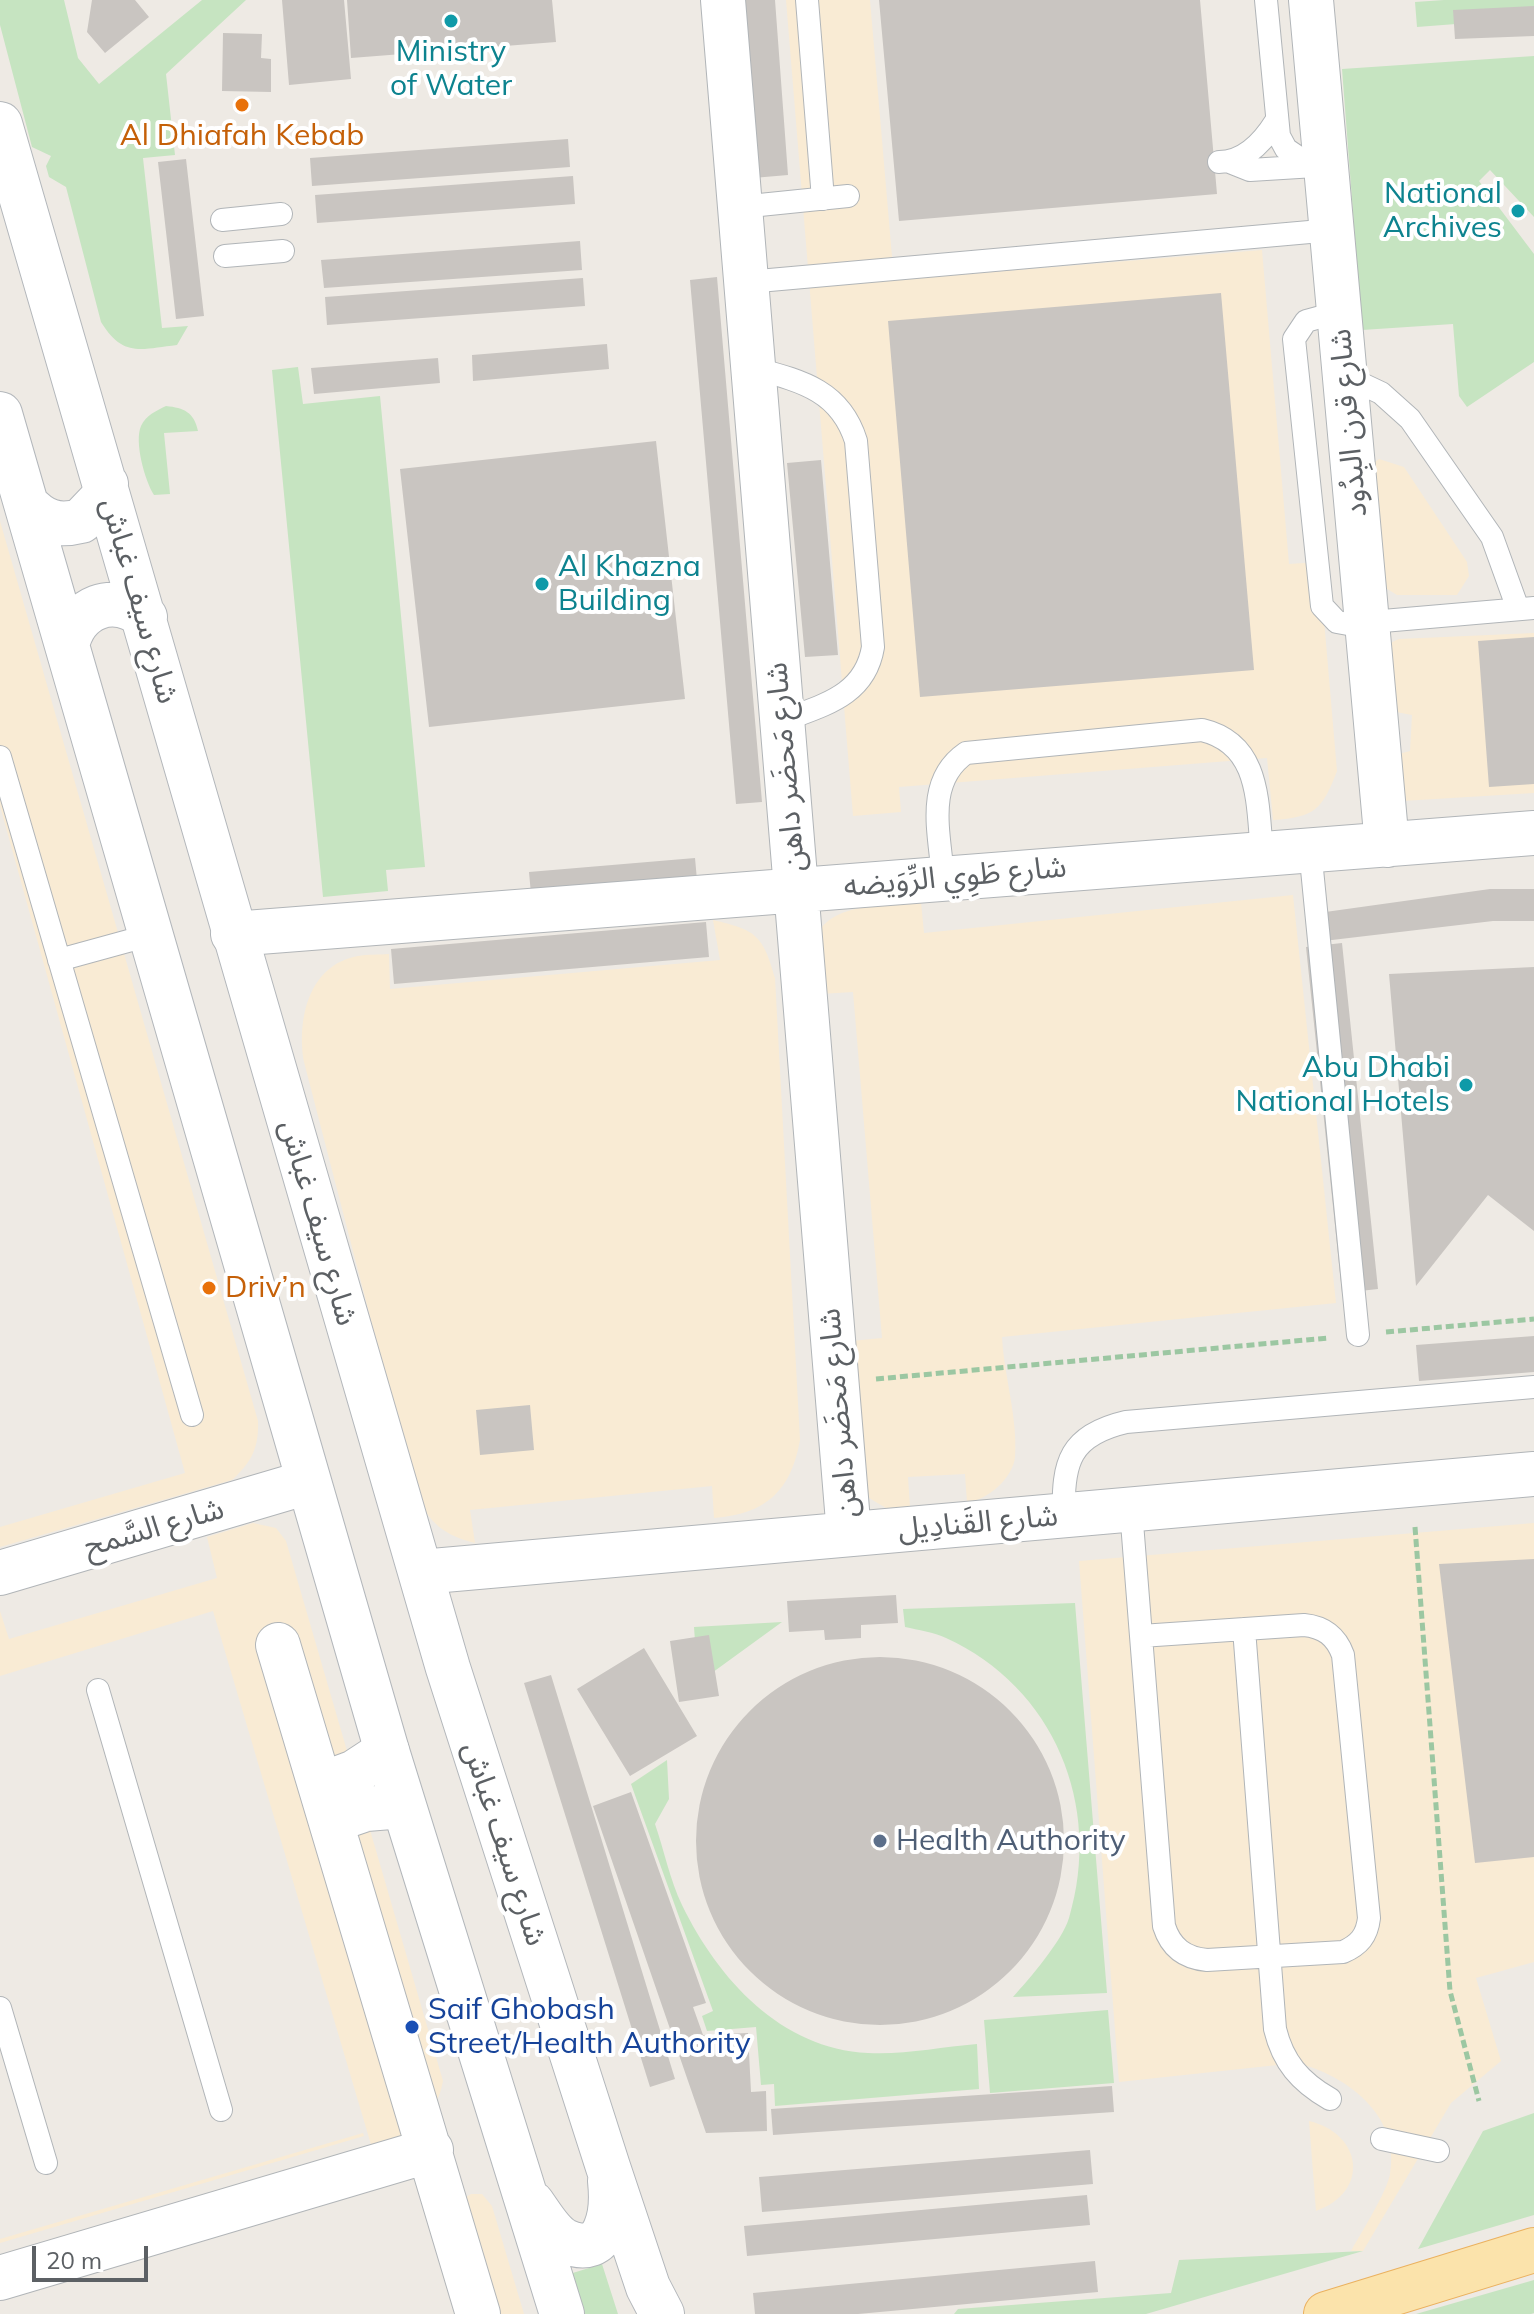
<!DOCTYPE html>
<html>
<head>
<meta charset="utf-8">
<style>
	body { margin:0 }
	#map { position:relative; width:1534px; height:2314px; overflow:hidden; background:#eeeae4; font-family:Mulish,sans-serif }
	canvas { display:block }
	.scale { position:absolute; left:32px; top:2246px; width:116px; height:36px; box-sizing:border-box; border:4px solid #5c6064; border-top:0; padding-left:10px; font-size:24px; line-height:28px; white-space:nowrap; color:#5c6064; -webkit-text-stroke:6px #fff; paint-order:stroke }
</style>
</head>
<body>
<div id="map">
<canvas width="1534" height="2314"></canvas>
<div class="scale">20 m</div>
</div>
<script>
const ctx = document.querySelector('canvas').getContext('2d');
ctx.lineJoin = 'round';
function fillPath(path, color) { ctx.fillStyle = color; ctx.fill(path, 'evenodd'); }
function trace(path, color, width, dash) { ctx.strokeStyle = color; ctx.lineWidth = width; ctx.lineCap = dash ? 'butt' : 'round'; ctx.setLineDash(dash || []); ctx.stroke(path); }
function label(font, color, halo, rows, align = 'center') {
  ctx.font = font + ' Mulish,"Noto Sans Arabic",sans-serif'; ctx.lineWidth = 8; ctx.setLineDash([]); ctx.textBaseline = 'middle'; ctx.strokeStyle = halo; ctx.fillStyle = color; for (const [text, x, y, turn = 0] of rows) {
    ctx.save(); ctx.translate(x, y); ctx.rotate((+turn || 0) * Math.PI / 180); ctx.textAlign = isNaN(turn) ? turn : align; if (halo) ctx.strokeText(text, 0, 0); ctx.fillText(text, 0, 0); ctx.restore();
  }
}
fillPath(new Path2D(`
	M0,0H64L78,58L99,84L202,0H246L166,74L175,155L143,158L162,328L188,326L177,345C141,349 123,358 101,322L66,187L49,177L46,166L51,156L32,147L0,25Z
	M1444,0H1534V18L1417,27L1415,2Z
	M1534,56V217L1490,170L1479,181L1534,254V362L1467,407L1459,396L1453,324L1362,330L1342,69Z
	M298,367L303,404L380,396L425,867L386,870L388,891L323,897L272,370Z
	M166,406C184,408 194,412 198,431L164,433L170,494L154,495C145,481 134,442 141,426C146,415 156,411 166,406Z
	M1075,1603L1107,1993L1013,1997C1030,1978 1062,1941 1069,1918C1103,1806 1054,1687 946,1638C934,1632 918,1630 905,1627L903,1609Z
	M782,1622L698,1683L694,1627Z
	M667,1760L669,1799L655,1824C664,1850 670,1880 682,1905C718,1979 781,2049 868,2053C903,2055 941,2047 977,2044L979,2089L775,2106L774,2084L761,2085L756,2027L707,2031L702,2016L713,2011L631,1784Z
	M1108,2010L1114,2083L990,2093L984,2020Z
	M1534,2113V2215L1418,2249L1483,2131Z
	M1363,2251L1146,2314H954L958,2309L1171,2293L1179,2260Z
	M602,2264L618,2314H575L563,2276Z
	M1534,2280V2313L1531,2314H1416Z`), '#c6e4c1');
fillPath(new Path2D(`
	M786,0H870L894,280L1262,250L1289,564L1319,562L1337,771C1322,810 1315,817 1273,820L1267,758L899,787L901,812L853,816Z
	M1379,459L1404,467L1467,562L1469,576L1457,595H1397L1384,587L1368,467Z
	M0,521L258,1421C259,1447 252,1462 232,1480L0,1547V1527L185,1473L0,806Z
	M1534,633V793L1402,801L1395,755L1410,751L1412,715L1396,712L1388,644L1399,639Z
	M1293,895L1336,1303L1002,1337C1004,1376 1018,1418 1015,1457C1013,1478 987,1501 967,1502L965,1474L908,1477L910,1507L886,1508L869,1498L853,1473L841,1342L882,1338L853,992L821,994C819,978 815,959 816,943C820,902 891,905 921,902L924,933Z
	M713,920C756,930 763,935 775,978L800,1440C791,1491 766,1514 714,1518L712,1486L470,1510L475,1543C445,1536 428,1522 416,1494L304,1062C297,1020 308,965 358,956C367,954 379,955 389,954L390,989L720,960Z
	M253,1523L276,1528L286,1541L443,2081C436,2120 407,2137 372,2148L213,1611L0,1676V1611L9,1639L217,1578L207,1537Z
	M1534,1523V1962L1476,1978L1501,2061L1451,2103L1363,2251H1351C1361,2233 1387,2192 1390,2174C1401,2115 1345,2074 1296,2063L1119,2082L1079,1561Z
	M1309,2121C1363,2134 1370,2192 1316,2211Z
	M363,2133L364,2136L0,2243V2239Z
	M471,2194H482L492,2206L524,2314H492L460,2201Z`), '#f9ebd4');
fillPath(new Path2D(`
	M92,0H135L149,17L105,53L87,32Z
	M282,0H344L351,79L289,85Z
	M347,0H552L556,42L351,58Z
	M740,0H775L788,175L753,178Z
	M879,0H1200L1217,194L899,221Z
	M1534,6V36L1455,39L1453,10Z
	M223,33L262,34L261,58L271,59V92L222,91Z
	M568,139L570,167L312,186L310,158Z
	M186,159L204,316L176,319L158,162Z
	M573,176L575,204L317,223L315,195Z
	M580,241L582,270L324,288L321,260Z
	M717,277L762,802L736,804L690,280Z
	M583,278L585,306L327,325L325,297Z
	M1221,293L1254,670L920,697L888,321Z
	M607,344L609,369L473,381L472,355Z
	M438,358L440,383L314,394L311,368Z
	M656,441L685,699L429,727L400,469Z
	M821,460L838,655L805,657L787,463Z
	M1534,637V784L1489,787L1478,641Z
	M695,858L697,880L531,894L529,872Z
	M1490,889H1534V921H1493L1315,942L1311,914Z
	M706,922L709,957L394,984L391,949Z
	M1342,943L1378,1289L1342,1293L1306,947Z
	M1534,967V1231L1488,1195L1416,1286L1389,974Z
	M1534,1336V1372L1419,1381L1416,1345Z
	M530,1405L534,1450L480,1455L476,1410Z
	M1534,1559V1857L1475,1863L1439,1564Z
	M896,1595L898,1623L861,1625V1638L825,1640L824,1630L789,1632L787,1601Z
	M709,1635L719,1696L679,1702L670,1641Z
	M644,1648L697,1736L630,1776L577,1689Z
	M696 1841a184 184 0 1 1 368 0a184 184 0 1 1-368 0Z
	M551,1675L675,2079L650,2087L524,1683Z
	M631,1792L706,2003L693,2007L703,2035L748,2033L751,2092L766,2091L767,2131L706,2133L593,1806Z
	M1112,2086L1114,2112L773,2135L771,2109Z
	M1090,2150L1093,2184L762,2212L759,2177Z
	M1087,2195L1090,2225L747,2256L744,2226Z
	M1095,2261L1098,2292L858,2314H755L753,2293Z`), '#c9c5c1');
const lane = new Path2D(`
	M807,0L823,199
	M1266,0L1279,136L1286,149L1311,166
	M1219,162C1245,162 1263,142 1276,121
	M1230,162L1250,170L1315,166
	M740,207L848,196
	M222,220L281,214
	M225,256L283,251
	M747,282L1332,230
	M1339,312L1306,321L1294,339L1322,606L1337,622L1348,624L1534,608
	M753,368C801,381 840,390 856,441L873,647C865,696 823,705 782,721
	M1345,376L1381,393L1410,419L1492,537L1518,609
	M0,757L192,1415
	M1310,849L1358,1335
	M943,878C940,834 924,782 966,753L1202,730C1261,744 1257,803 1262,852
	M59,960L150,935
	M1131,1510L1164,1926C1171,1948 1185,1958 1207,1960L1343,1952C1359,1945 1367,1936 1369,1918L1343,1655C1336,1636 1324,1627 1304,1625L1141,1636
	M1064,1516C1062,1462 1070,1435 1126,1422L1534,1387
	M1244,1629L1275,2029C1283,2062 1300,2082 1330,2099
	M98,1690L221,2110
	M0,2008L46,2163
	M1382,2139L1438,2151`);
const street = new Path2D(`
	M723,0L849,1534
	M1311,0L1387,845
	M233,934L1534,833
	M421,1572L1534,1474
	M0,1573L308,1482
	M278,1645L478,2314
	M320,1785L355,1772L387,1751
	M331,1821L366,1809L403,1806
	M0,2278L431,2150`);
const secondary = new Path2D(`
	M0,124L448,1668L608,2167L648,2287L662,2314
	M0,414L387,1751L562,2314
	M26,504C43,522 57,527 81,521L102,499L106,484
	M67,645C76,607 113,592 145,617
	M532,2203C541,2215 551,2234 565,2241C609,2261 613,2209 610,2181`);
const primary = new Path2D(`
	M1326,2314L1534,2250`);
trace(lane, '#b1b5b8', 24);
trace(street, '#b1b5b8', 46);
trace(secondary, '#b3b7bb', 46);
trace(primary, '#ebb15f', 46);
trace(new Path2D(`
	M1386,1332L1534,1319
	M876,1379L1328,1338
	M1415,1527L1450,1991L1479,2101`), '#9cc7a2', 5, [8, 4]);
trace(lane, '#fff', 22);
trace(street, '#fff', 44);
trace(secondary, '#fff', 44);
trace(primary, '#fbe3ab', 44);
for (const [x, y, r, color] of [
	[451,21,8,"#0f9aa8"],
	[242,105,8,"#e8710a"],
	[1518,211,8,"#0f9aa8"],
	[542,584,8,"#0f9aa8"],
	[1466,1085,8,"#0f9aa8"],
	[209,1288,8,"#e8710a"],
	[880,1841,8,"#5c6f8a"],
	[412,2027,8,"#1a4fb4"]
]) { const dot = new Path2D(); dot.arc(x, y, r, 0, 2 * Math.PI); ctx.fillStyle = color; ctx.fill(dot); trace(dot, '#fff', 3); }
label('30px', '#0d838f', '#fff', [
	["Ministry",451,52,"center"],
	["of Water",451,86,"center"],
	["National",1502,194],
	["Archives",1502,228],
	["Al Khazna",558,567,"left"],
	["Building",558,601,"left"],
	["Abu Dhabi",1450,1068],
	["National Hotels",1450,1102]
], 'right');
label('30px', '#c56008', '#fff', [
	["Al Dhiafah Kebab",242,136],
	["Driv’n",225,1288,"left"]
]);
label('30px', '#5c6064', '#fff', [
	["شارع قرن البِدُود",1349,423,-95],
	["شارع سيف غباش",139,601,74],
	["شارع مَحضَر داهن",786,767,-95],
	["شارع طَوِي الرِّوَيضه",955,877,-5],
	["شارع سيف غباش",318,1223,74],
	["شارع مَحضَر داهن",839,1413,-95],
	["شارع القَنادِيل",978,1523,-5],
	["شارع السَّمح",154,1528,-16],
	["شارع سيف غباش",504,1844,72]
]);
label('30px', '#4e5e75', '#fff', [
	["Health Authority",896,1841]
], 'left');
label('30px', '#164399', '#fff', [
	["Saif Ghobash",428,2010],
	["Street/Health Authority",428,2044]
], 'left');
</script>
</body>
</html>
